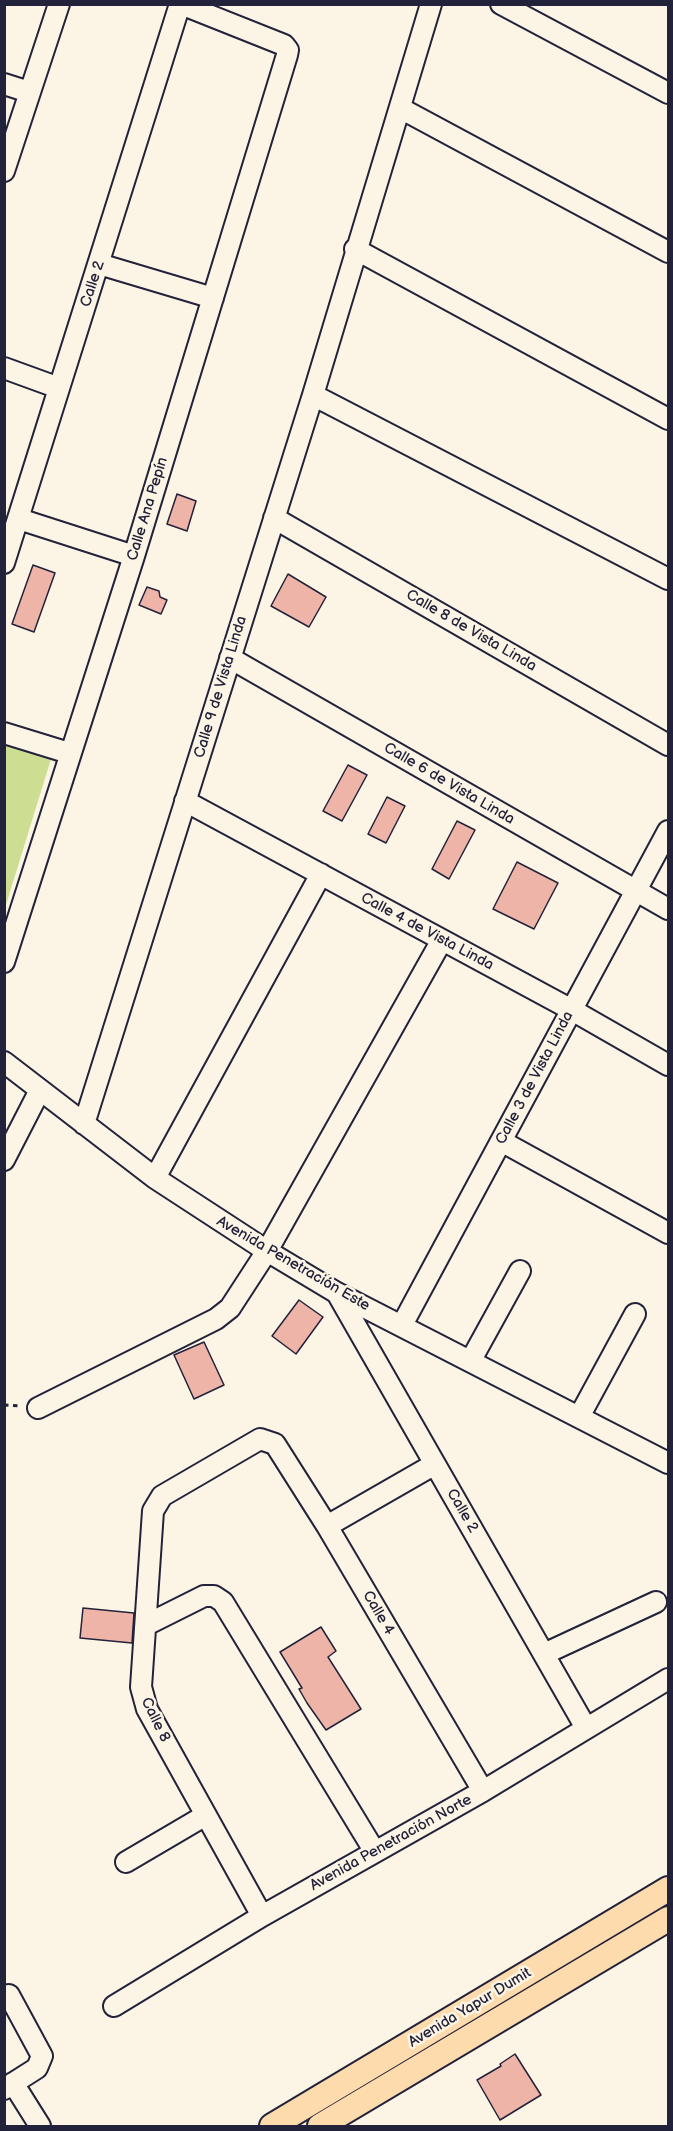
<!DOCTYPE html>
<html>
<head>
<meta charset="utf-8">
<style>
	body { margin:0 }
	#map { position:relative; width:673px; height:2131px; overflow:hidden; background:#fcf5e5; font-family:"Balsamiq Sans",sans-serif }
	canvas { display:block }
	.frame { position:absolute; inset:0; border:6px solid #22223b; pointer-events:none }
</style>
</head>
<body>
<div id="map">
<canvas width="673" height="2131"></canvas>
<div class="frame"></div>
</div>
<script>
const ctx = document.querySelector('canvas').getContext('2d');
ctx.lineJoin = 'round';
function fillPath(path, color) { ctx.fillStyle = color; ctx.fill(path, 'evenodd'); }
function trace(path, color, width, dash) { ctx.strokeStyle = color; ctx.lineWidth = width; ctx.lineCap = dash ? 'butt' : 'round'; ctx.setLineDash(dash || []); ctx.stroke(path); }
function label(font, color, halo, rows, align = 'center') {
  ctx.font = font + ' "Balsamiq Sans",sans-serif'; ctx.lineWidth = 5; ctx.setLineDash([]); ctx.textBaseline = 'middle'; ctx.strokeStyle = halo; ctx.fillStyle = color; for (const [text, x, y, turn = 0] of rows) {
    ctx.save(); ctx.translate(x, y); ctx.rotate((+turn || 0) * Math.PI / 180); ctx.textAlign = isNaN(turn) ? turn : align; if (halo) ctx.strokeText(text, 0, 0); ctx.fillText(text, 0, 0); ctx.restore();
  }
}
fillPath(new Path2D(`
	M5,743L51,759L5,908Z`), '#cdde92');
const building = new Path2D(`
	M177,494L196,501L187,531L167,524Z
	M33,565L55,573L34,632L12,624Z
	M288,574L326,597L309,627L271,606Z
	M147,587L159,591L160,597L167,600L161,614L139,605Z
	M348,765L367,775L342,821L323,811Z
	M387,797L405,806L386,843L368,834Z
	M457,821L475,830L449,879L432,869Z
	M517,862L558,883L534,929L493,909Z
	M299,1300L323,1317L296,1354L272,1336Z
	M204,1342L224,1385L194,1399L174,1355Z
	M83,1608L134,1613L132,1643L80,1638Z
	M321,1627L336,1651L328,1657L361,1709L326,1730L307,1703L299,1689L302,1688L280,1652Z
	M515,2054L541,2095L500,2120L477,2080L501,2066L500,2064Z`);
fillPath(building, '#eeb4a7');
trace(building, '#22223b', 1.5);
const minor = new Path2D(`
	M501,4L668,93
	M4,84L29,92
	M400,108L668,252
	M4,171L59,4
	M355,249L668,419
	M99,264L213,298
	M4,368L59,388
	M313,395L668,579
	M274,518L668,745
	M19,519L134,556
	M4,563L180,4
	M230,658L668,909
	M4,733L69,753
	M185,801L572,1010L668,1065
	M4,962L134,556L287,55L288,50L284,45L181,4
	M4,1062L155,1178L267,1251L337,1293L668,1463
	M84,1124L313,395L431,4
	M501,1141L668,1233
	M4,1160L40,1090
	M155,1178L321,874
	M337,1293L586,1728
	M402,1325L668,831
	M471,1360L520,1271
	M38,1408L216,1319L230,1308L267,1251L442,940
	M579,1417L635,1314
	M327,1526L435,1464
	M146,1625L204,1596H214L223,1602L375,1852
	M544,1654L656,1602
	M126,1862L206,1815
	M262,1916L147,1709L141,1687L153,1511L162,1496L260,1439L275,1444L327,1526L483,1791
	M114,2006L262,1916L483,1791L668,1679
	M13,2083L40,2126
	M4,2089L37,2068L42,2056L9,1995`);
const major = new Path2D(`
	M272,2126L668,1889
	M320,2126L668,1919`);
trace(minor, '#22223b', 24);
trace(major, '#22223b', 28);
trace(new Path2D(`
	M4,1405L21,1406`), '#22223b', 3, [4.5, 4.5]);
trace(minor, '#fcf5e5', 20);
trace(major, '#fedbac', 24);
label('15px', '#22223b', '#fcf5e5', [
	["Calle 2",93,284,-72],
	["Calle Ana Pepín",148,509,-73],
	["Calle 8 de Vista Linda",471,631,30],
	["Calle 9 de Vista Linda",221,687,-73],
	["Calle 6 de Vista Linda",449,784,30],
	["Calle 4 de Vista Linda",427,932,28],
	["Calle 3 de Vista Linda",535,1078,-62],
	["Avenida Penetración Este",293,1264,30],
	["Calle 2",462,1511,60],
	["Calle 4",378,1613,60],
	["Calle 8",155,1720,64],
	["Avenida Penetración Norte",391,1843,-29],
	["Avenida Yapur Dumit",470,2008,-31]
]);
</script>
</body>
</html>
